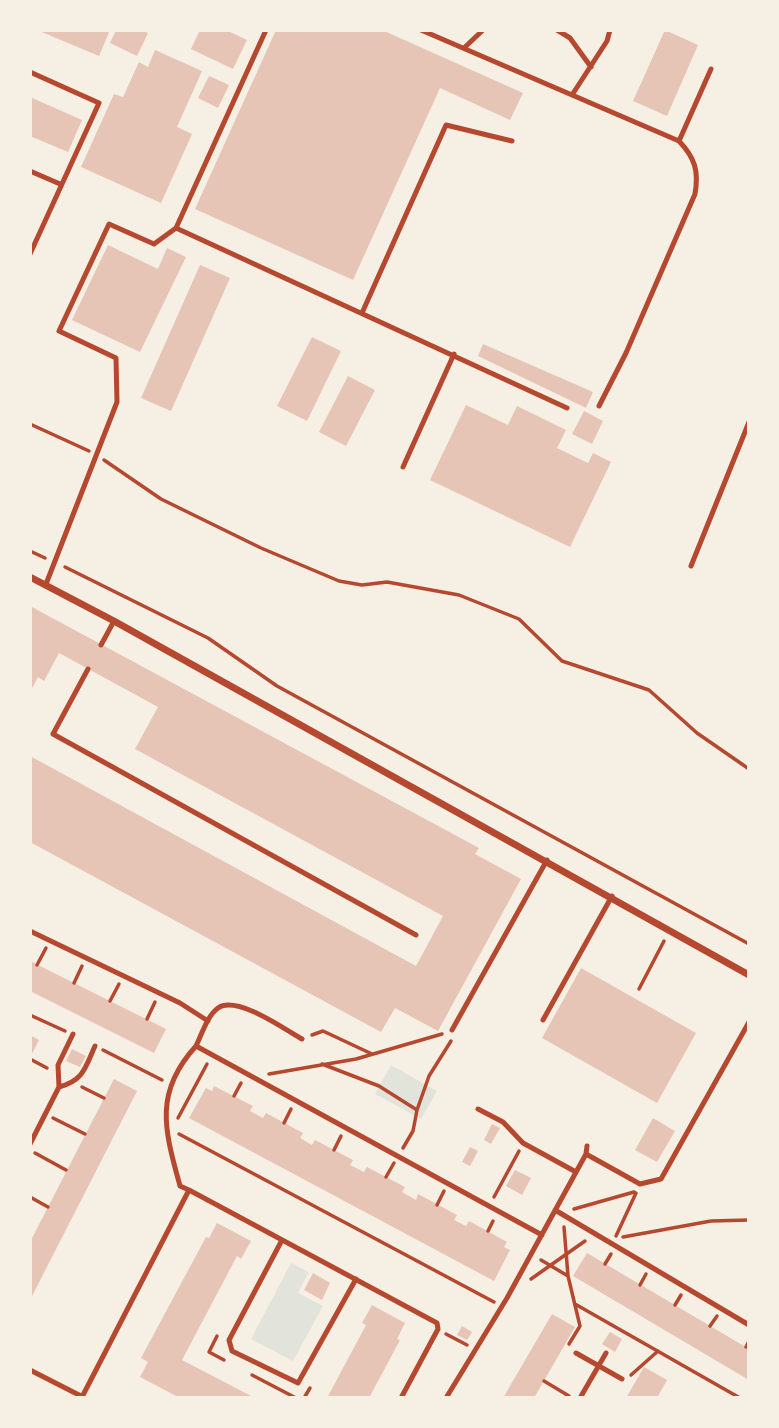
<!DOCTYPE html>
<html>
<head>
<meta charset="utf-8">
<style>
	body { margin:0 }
	#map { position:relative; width:779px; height:1428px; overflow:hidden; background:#f6efe4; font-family:Overpass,sans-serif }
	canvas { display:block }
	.frame { position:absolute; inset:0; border:32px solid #f6efe4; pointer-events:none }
</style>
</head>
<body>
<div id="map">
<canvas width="779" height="1428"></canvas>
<div class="frame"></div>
</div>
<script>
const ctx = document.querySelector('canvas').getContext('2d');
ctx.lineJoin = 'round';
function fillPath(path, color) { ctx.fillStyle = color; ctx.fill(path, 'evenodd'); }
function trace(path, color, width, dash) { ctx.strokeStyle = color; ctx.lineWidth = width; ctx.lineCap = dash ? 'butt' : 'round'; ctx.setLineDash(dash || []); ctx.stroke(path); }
fillPath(new Path2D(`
	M391,1065L437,1091L421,1119L375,1094Z
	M291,1263L309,1272L298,1293L323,1306L293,1361L251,1339Z`), '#e2e4dc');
fillPath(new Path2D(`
	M37,30H110L99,56Z
	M116,30H141L148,33L137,56L110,43Z
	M200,30H226L247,40L233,69L191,49Z
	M276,30H382L523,93L510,120L440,88L353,280L195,209Z
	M665,30L698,45L667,116L633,101Z
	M155,50L202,71L177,127L192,134L161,203L81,167L114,94L123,97L139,62L148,67Z
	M209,76L229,85L218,108L198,98Z
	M30,97L82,120L68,152L30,136Z
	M108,245L158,269L167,248L186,257L140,352L72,320Z
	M200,265L230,278L171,411L141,398Z
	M312,337L341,351L307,421L277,406Z
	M483,344L593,392L586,408L478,356Z
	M348,376L375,390L346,446L319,432Z
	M466,405L508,425L517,406L566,430L557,448L588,463L593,453L611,462L570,547L430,480Z
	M584,411L603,421L592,444L572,434Z
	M30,606L479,848L475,854L521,879L438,1031L395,1008L381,1032L30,842V756L416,966L443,916L135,749L158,707L59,653L44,681L38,677L30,692Z
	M30,961L166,1029L154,1053L30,991Z
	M581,968L696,1033L657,1103L542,1038Z
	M30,1035L39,1040L30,1058Z
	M72,1049L86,1056L80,1067L66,1061Z
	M114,1079L137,1091L30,1300V1242Z
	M214,1086L253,1106L250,1111L263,1118L266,1113L303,1133L300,1138L312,1145L315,1140L353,1160L350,1165L364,1172L367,1167L405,1187L402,1192L416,1200L418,1194L457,1215L454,1220L466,1226L469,1221L507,1242L504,1247L510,1250L494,1281L189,1118L206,1088L212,1091Z
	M653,1118L675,1131L657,1162L635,1150Z
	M492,1124L500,1128L491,1144L484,1140Z
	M470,1147L478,1151L470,1166L462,1162Z
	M515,1170L531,1178L522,1195L506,1186Z
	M217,1223L251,1241L241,1259L237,1256L182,1360L255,1398H180L140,1377L148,1362L141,1358L206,1237L209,1238Z
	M587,1253L749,1349V1380L573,1276Z
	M313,1273L330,1283L322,1300L304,1290Z
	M372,1305L405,1323L397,1339L400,1340L369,1398H327L366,1325L362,1323Z
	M552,1314L575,1327L534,1398H503Z
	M462,1326L472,1332L467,1340L457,1335Z
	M610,1332L622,1339L615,1352L602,1344Z
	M644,1367L667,1380L657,1398H626Z`), '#e6c5b7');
trace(new Path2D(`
	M30,424L89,451
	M104,460L161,499L261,548L339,581L362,585L387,582L459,595L519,619L562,661L649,690L697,733L749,769
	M30,551L45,558
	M65,567L208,638L277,686L749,944
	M37,965L46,948
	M74,983L82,966
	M639,989L664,941
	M110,1001L119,984
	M30,1015L65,1031
	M147,1019L155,1002
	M312,1035L323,1031L372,1054
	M103,1050L162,1080
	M30,1059L47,1068
	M322,1064L379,1086L417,1110L413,1131L403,1148
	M269,1074L356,1059L442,1034
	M82,1087L104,1098
	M234,1096L241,1083
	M417,1110L429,1076L451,1041
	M53,1118L85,1134
	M178,1118L207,1064
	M284,1123L291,1109
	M179,1134L494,1302
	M334,1150L341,1136
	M35,1153L66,1170
	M386,1177L394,1163
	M30,1197L48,1207
	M494,1197L519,1151
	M437,1205L444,1191
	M574,1209L634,1192
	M564,1227L568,1276L580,1326L569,1344
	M488,1231L493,1221
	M616,1236L636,1193
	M623,1237L711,1221L749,1220
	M541,1260L568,1276
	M605,1264L611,1254
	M531,1279L585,1241
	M640,1285L646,1274
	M575,1304L740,1398
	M675,1305L681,1295
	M710,1326L717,1316
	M446,1334L467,1345
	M217,1336L209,1352L224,1360
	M746,1347L749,1341
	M252,1375L296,1398
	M631,1375L658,1351
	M544,1381L569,1396
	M304,1398L310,1388`), '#b5482f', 3.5);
trace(new Path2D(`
	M266,30L176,228L567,408
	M421,30L679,141C695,158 699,171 695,194L626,353L599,406
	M557,30L570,38L591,67
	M464,48L483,30
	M30,72L99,103L30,254
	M572,95L607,41L610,30
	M679,141L711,69
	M30,171L60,184
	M362,313L446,125L512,141
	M403,467L454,354
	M691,566L749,422
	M46,584L117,402L116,358L59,331L109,224L154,244L176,228
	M101,645L114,621
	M88,669L53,734L416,935
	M30,931L180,1003L208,1021
	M543,1020L612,896
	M452,1030L547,860
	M196,1046C202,1034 207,1016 218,1008C237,995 284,1029 302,1039
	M59,1087C84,1080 85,1068 95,1046
	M478,1109L503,1122L523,1143L576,1172
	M30,1144L59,1087L58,1065L73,1034
	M586,1154L640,1184L661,1179L749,1022
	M189,1190L437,1323L438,1329L401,1398
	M555,1210L749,1325
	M282,1240L229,1340L232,1351L298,1383L356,1279
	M576,1353L622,1379
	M30,1370L83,1397
	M82,1397L189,1190L180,1186C165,1131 153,1093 196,1046L542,1235
	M446,1398L507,1298L586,1154L587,1146
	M580,1398L606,1353`), '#b5482f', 5);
trace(new Path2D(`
	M30,577L114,621L749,975`), '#b5482f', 7);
</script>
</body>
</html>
